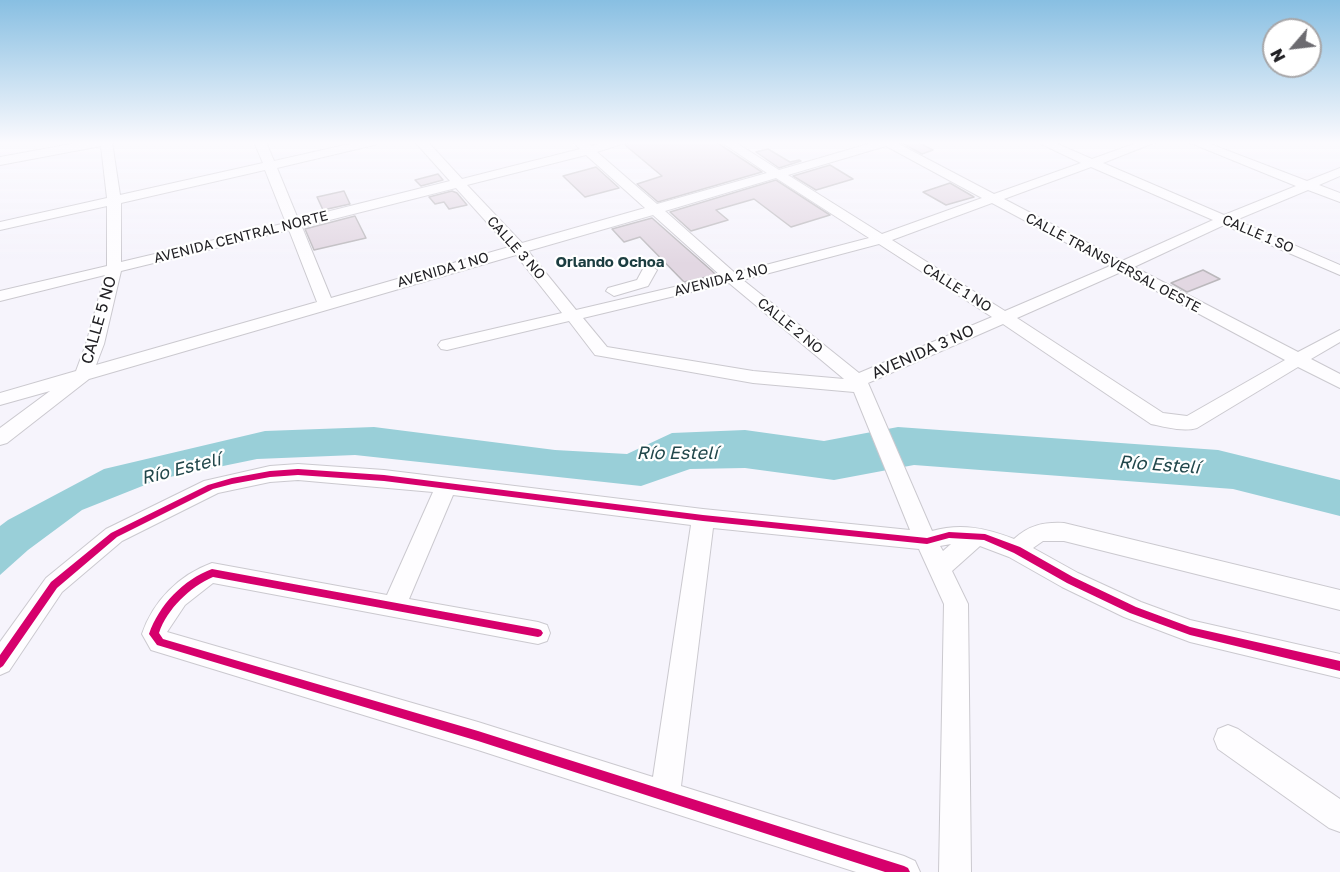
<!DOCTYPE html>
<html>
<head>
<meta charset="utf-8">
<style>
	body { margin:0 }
	#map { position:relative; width:1340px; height:872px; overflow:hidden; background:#f6f4fc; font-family:"Golos Text",sans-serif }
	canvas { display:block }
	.north { position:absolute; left:1262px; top:18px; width:60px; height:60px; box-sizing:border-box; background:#fff; border:2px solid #a7a6a8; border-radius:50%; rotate:242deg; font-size:16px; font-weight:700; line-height:24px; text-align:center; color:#222125 }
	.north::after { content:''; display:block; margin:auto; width:21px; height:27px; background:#6c6b70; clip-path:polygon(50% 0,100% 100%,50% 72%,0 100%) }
</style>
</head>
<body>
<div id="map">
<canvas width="1340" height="872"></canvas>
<div class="north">N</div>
</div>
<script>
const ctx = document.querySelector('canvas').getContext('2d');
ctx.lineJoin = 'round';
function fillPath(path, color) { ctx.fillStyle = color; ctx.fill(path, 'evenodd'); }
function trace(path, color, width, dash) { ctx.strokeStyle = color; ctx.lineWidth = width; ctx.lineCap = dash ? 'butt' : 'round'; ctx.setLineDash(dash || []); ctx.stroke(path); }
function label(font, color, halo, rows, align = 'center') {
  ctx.font = font + ' "Golos Text",sans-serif'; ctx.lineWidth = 4.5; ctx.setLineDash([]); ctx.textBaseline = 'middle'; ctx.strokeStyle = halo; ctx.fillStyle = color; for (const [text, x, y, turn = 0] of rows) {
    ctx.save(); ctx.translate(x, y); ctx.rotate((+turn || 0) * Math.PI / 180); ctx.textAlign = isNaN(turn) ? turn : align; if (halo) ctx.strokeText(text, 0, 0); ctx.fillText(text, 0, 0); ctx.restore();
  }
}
fillPath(new Path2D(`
	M374,427L555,450L627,454L672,433L745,430L824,441L898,427L1218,450L1340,480V516L1233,489L914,465L834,480L745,468L690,469L641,486L355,455L257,459L160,479L82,510L28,550L0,575V526L8,520L104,469L265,431Z`), '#99cfd8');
const building = new Path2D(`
	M630,142H716L762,172L658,202L637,184L662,176L625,145Z
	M900,142H917L933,150L922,154Z
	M768,149L790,162L799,160L801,161L779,168L756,152Z
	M830,165L853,179L816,190L793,176Z
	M596,167L619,188L585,197L563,176Z
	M438,174L443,180L421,186L415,180Z
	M776,180L830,215L791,227L754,199L716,210L728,220L691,231L670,212Z
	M950,183L974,197L946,205L923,192Z
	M344,191L350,204L323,210L317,197Z
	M452,191L457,193L467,205L449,209L444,202L435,204L429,197Z
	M355,216L366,238L314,250L305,229Z
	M652,218L712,271L716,275L684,282L640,237L624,242L612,229Z
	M1203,270L1220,279L1187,292L1171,283Z`);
fillPath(building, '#e2d7e2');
trace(building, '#bbb8bc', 1.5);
const minor = new Path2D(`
	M82,142H112L120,195L263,163L254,142H266L274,161L358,142H380L374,145L277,168L298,219L450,181L415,142H428L462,179L580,149L573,142H586L591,146L607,142H628L597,152L657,204L767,173L721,142H735L779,170L875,142H895L994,194L1081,163L1037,142H1053L1092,159L1139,142H1156L1103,163L1224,215L1296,186L1188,142H1205L1307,181L1340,168V176L1319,185L1340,193V202L1308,190L1236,220L1340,265V275L1224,225L1134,267L1298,352L1340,330V342L1311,359L1340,374V388L1298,367L1197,428C1183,432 1165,427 1151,424L1003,324L868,383L932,531C961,523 986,528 1014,539C1029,525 1044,522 1064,523L1340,590V610L1064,541H1043L1033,548L1078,573L1141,602L1190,620L1340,654V678L1190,642L1124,617L1062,587L1009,557L980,546L952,571L968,604L971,872H939L944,604L919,549L713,528L681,786L904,856L915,861L920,872H856L478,750L151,650L142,634C153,601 179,575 212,563L387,595L433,492L298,480L270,482L218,493L122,541L62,592L9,671L0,675V642L46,578L106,529L204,481L270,466L298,464L384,470L703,509L910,530L854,392L753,383L601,356L595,355L569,321L447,350L441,349L438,345L441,341L562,313L516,255L89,379L7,443L0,445V428L50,391L0,405V393L76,371L86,344L105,275L0,301V291L107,266V206L0,230V222L107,198L101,146L0,165V157ZM886,146L982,198L882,234L788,175ZM586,155L645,208L522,243L467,185ZM1091,167L1213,220L1122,261L1004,199ZM265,170L286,223L121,262V203ZM776,178L869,238L735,273L665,211ZM456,188L509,247L331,298L302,227ZM992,203L1110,266L1005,311L892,240ZM653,215L721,276L576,310L528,251ZM289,230L317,302L96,365L104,344L121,271ZM879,244L992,317L859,373L743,280ZM1121,272L1285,360L1187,416L1163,413L1017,318ZM729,283L844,379L753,371L607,347L583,318ZM453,495L691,525L653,777L478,722L167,632L185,605L213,583L538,644L547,641L550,633L547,625L538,622L409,599ZM951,544L943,551L940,546Z
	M649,265L657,270L648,286L614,296L606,291L608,288L637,280L644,267Z
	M1228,725L1238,729L1340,799V832L1329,828L1218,749L1214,739L1218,729Z`);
trace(minor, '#cbc9cf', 2);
fillPath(minor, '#fefdff');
fillPath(new Path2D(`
	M298,469L384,475L703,515L927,538L949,532L985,534L1020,547L1073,577L1136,607L1190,627L1340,661V671L1190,635L1130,613L1067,583L1014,553L984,540L949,538L927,544L703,521L384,481L298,475L270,477L232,484L213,489L117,537L57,588L3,666L0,668V655L51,582L111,533L208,485L232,478L270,471Z
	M212,569L538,629L541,630L543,633L541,636L538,637L213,577C190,587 167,609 159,633L163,639L478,731L904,866L908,868L910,872H885L478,741L157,645L149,634C159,605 183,580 212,569Z`), '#d6006c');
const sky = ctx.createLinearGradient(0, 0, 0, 264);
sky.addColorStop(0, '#88bfe2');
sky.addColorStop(0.54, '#fbfafe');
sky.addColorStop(1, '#fbfafe00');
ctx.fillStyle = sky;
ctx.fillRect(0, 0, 1340, 264);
label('14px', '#222125', '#fff', [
	["CALLE 1 SO",1258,234,23],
	["AVENIDA CENTRAL NORTE",241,237,-14],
	["CALLE 3 NO",516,248,48],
	["CALLE TRANSVERSAL OESTE",1113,263,28],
	["AVENIDA 1 NO",443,270,-16],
	["AVENIDA 2 NO",721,280,-14],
	["CALLE 1 NO",957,288,32],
	["CALLE 2 NO",790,326,39]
]);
label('bold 15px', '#1b3d40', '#fff', [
	["Orlando Ochoa",610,262]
]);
label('16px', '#222125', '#fff', [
	["CALLE 5 NO",99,320,-74],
	["AVENIDA 3 NO",923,352,-24]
]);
label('italic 18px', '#21474b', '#fff', [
	["Río Estelí",677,453],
	["Río Estelí",1159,465,4],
	["Río Estelí",181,469,-14]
]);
</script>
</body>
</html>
